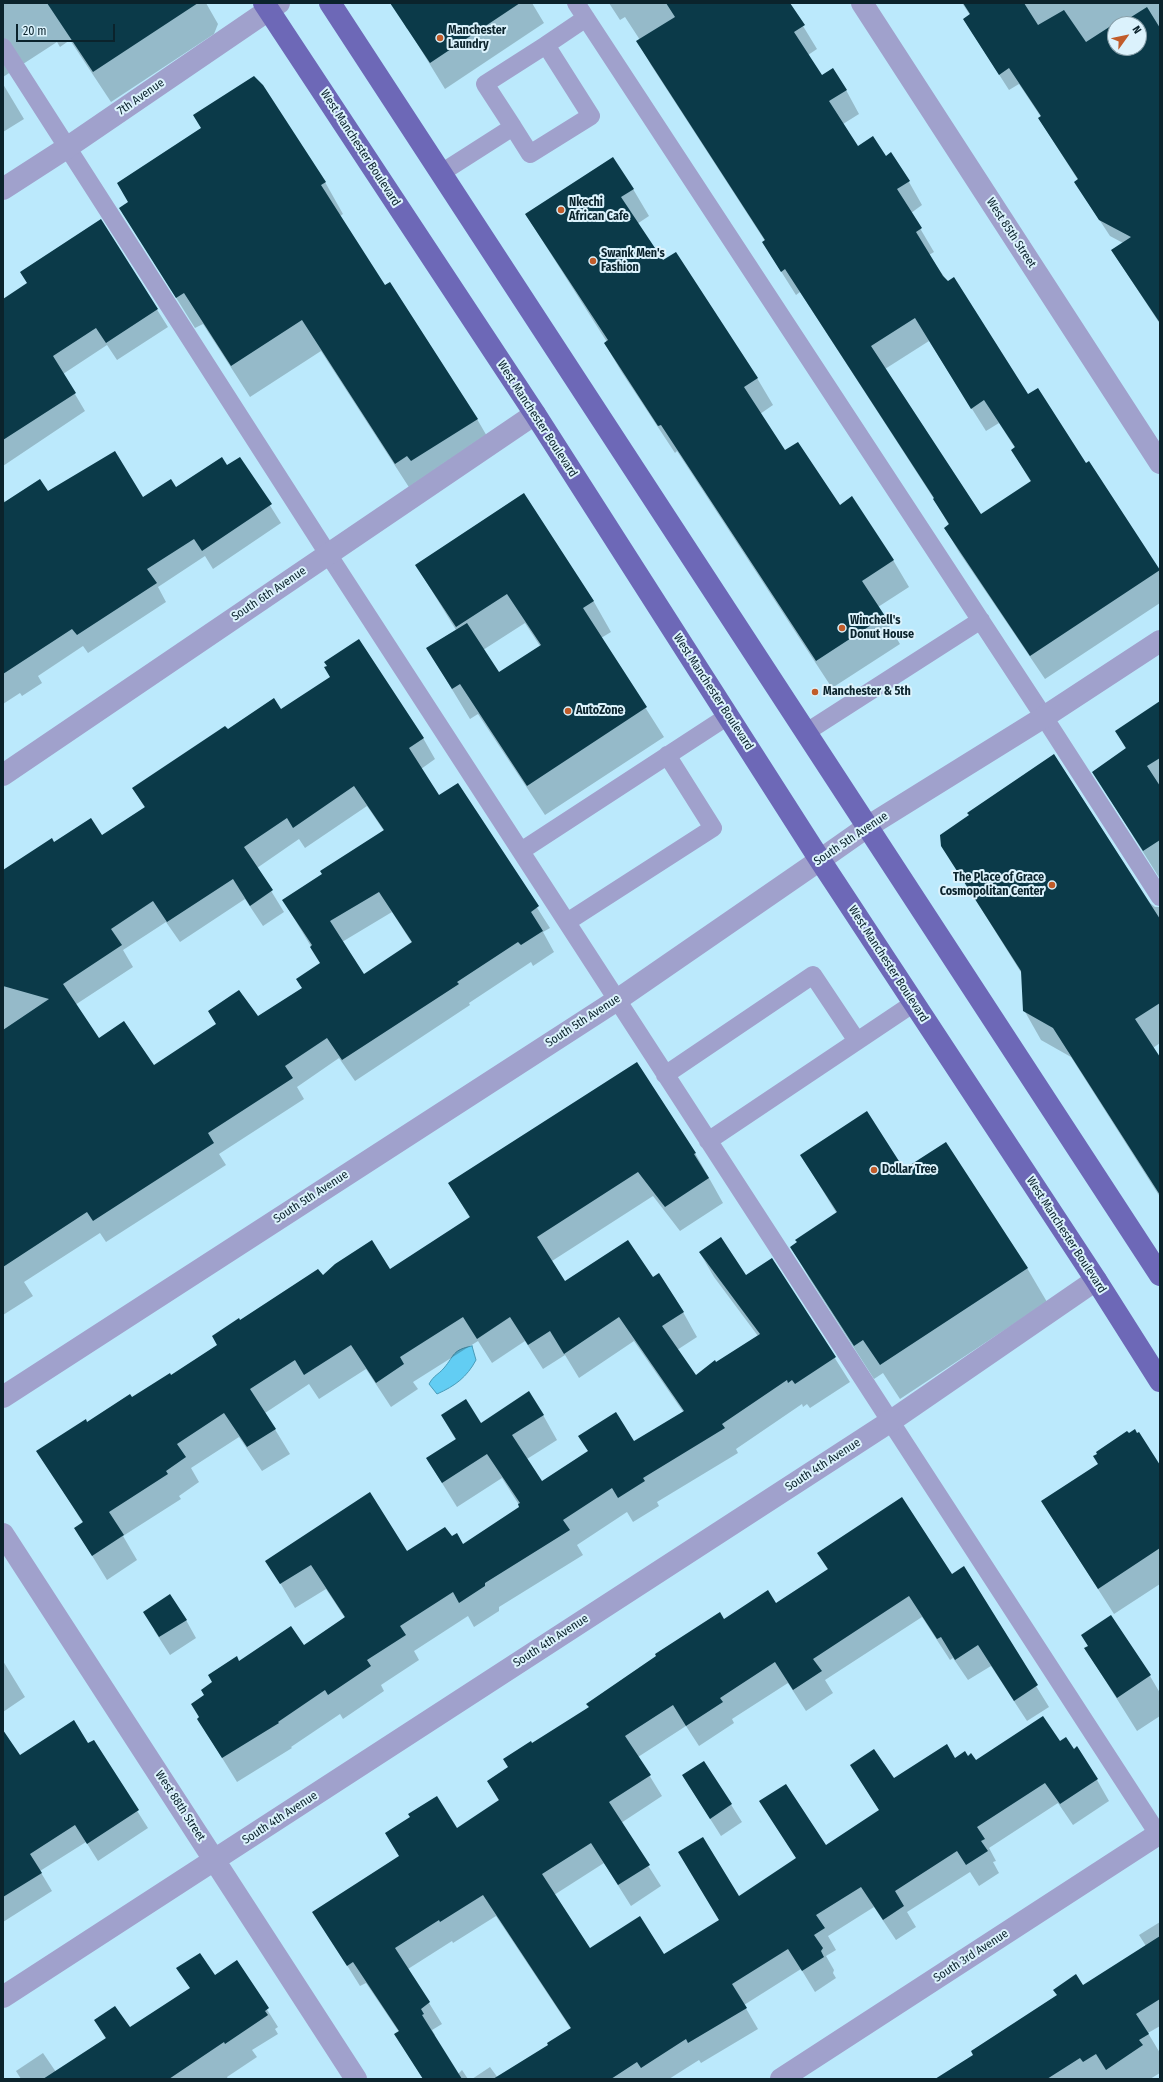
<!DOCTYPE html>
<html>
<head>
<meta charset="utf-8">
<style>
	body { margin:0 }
	#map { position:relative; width:1163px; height:2082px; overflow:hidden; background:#bbe9fc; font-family:"Fira Sans Condensed",sans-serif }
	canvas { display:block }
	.frame { position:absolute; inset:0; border:4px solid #0b232c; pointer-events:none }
	.north { position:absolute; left:1107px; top:16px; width:40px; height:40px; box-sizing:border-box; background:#dbf2fc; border:1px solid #889fa9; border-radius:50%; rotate:57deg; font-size:11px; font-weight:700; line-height:16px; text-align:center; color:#0b232c }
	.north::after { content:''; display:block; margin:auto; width:14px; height:18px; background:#c15c2a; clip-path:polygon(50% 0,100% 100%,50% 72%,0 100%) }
	.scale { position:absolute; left:16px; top:24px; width:99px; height:18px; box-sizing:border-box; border:2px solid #0b232c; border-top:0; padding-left:5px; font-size:12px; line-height:14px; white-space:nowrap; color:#0b232c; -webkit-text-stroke:3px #dbf2fc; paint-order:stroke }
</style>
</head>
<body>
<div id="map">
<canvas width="1163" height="2082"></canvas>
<div class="frame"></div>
<div class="north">N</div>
<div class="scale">20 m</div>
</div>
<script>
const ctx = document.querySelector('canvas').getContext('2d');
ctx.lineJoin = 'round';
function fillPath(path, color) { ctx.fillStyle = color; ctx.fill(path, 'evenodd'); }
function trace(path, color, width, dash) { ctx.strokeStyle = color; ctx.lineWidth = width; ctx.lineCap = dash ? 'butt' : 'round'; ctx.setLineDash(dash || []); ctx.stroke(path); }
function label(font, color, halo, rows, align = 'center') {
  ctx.font = font + ' "Fira Sans Condensed",sans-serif'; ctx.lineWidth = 4; ctx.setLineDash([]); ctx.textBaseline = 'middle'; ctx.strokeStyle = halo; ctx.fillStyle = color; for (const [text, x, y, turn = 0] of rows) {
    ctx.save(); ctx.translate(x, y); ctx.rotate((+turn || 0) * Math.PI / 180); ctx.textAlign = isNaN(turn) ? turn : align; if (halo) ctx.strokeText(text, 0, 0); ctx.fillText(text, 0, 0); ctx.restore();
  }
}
const water = new Path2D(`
	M472,1346L476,1360C467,1377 455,1386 437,1394L429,1384C434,1375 438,1375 444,1368C455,1355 452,1350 472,1346Z`);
fillPath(water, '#62cdf3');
trace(water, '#489ab7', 1);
fillPath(new Path2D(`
	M3,3H206L218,24L214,34L111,102L70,40L60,47L57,42L3,77Z
	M393,3H532L544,23L445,89L407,27V29Z
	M609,3H789L817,49L808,55L821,76L846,90L859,114L843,124L857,147L886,157L909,182L922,205L911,213L934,252L929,255L1027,396L1085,465L1089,463L1160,572V603L1045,679L959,552L945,528L949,525L934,499L800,292L796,295L777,265L763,242L765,241L651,65L638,42L640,40L625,17L620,20ZM929,341L986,431L999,423L1015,448L1012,450L1031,482L981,515L885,369Z
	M962,3H1160V324L1112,251L1123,243L1110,236L1085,198L1078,180L1039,119L1041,117L1019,84L1009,90L964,20L970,15ZM1115,24H1139V48H1115Z
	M3,84L24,119L3,132Z
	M325,182L343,214L340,216L385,287L477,419L495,450L414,495L321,351L250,397L203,324L195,328L120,208Z
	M633,189L649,216L637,224L662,262L757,378L773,405L760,414L785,452L893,560L909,587L878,607L900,644L832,688L677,451L675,453L621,371L605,344L607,342L526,215Z
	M101,221L168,327L117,360L107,345L63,374L85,411L3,466V300L28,284Z
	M240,458L281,523L213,569L205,556L158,587L166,602L88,653L83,646L38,676L42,683L22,696L20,693L3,704V498L6,503L48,493L143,498L176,489L227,467Z
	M523,494L594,602L611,632L601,638L664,737L545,815L478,714L470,719L427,648L456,630L416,565ZM525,623L540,646L499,674L483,650Z
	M1160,702V879L1093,772L1126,749L1116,731Z
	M280,710L423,738L435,759L421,769L439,797L458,784L550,928L543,932L554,952L533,966L531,962L469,1003L470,1005L355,1081L339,1058L297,1087L304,1099L219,1154L226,1165L106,1242L100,1233L24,1282L33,1296L3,1315V871L54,843L102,836L145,808L133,788L227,731ZM367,806L384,831L323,875L283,900L321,963L303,988L257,1018L154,1066L99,1040L75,1005L133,967L123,950L166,922L180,942L245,899L263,926L284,912L257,868L299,839L305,848ZM392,912L412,943L364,975L342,942Z
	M1054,755L1150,903L1155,907H1160V1043L1153,1048L1160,1059V1197L1071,1057L1041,1040L1024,1010L1022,974L945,851Z
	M695,1153L723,1203L680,1231L653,1196L552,1261L565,1282L652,1279L683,1312L697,1337L677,1350L696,1376L758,1336L714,1277L700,1253L746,1276L772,1259L850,1382L810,1408L807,1404L803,1407L802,1404L736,1449L738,1453L657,1502L659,1506L633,1522L627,1512L577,1545L583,1555L499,1607V1611L474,1627L468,1616L414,1651L419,1660L381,1685L384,1691L343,1719L340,1714L291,1747L292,1748L237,1782L198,1719L200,1718L205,1696L239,1662L304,1647L345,1618L326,1589L295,1608L267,1561L407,1552L451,1538L463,1545L521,1508L502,1478L457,1507L427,1459L456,1440L442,1416L481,1424L543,1415L557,1440L527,1459L542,1483L634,1443L684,1413L634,1341L579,1378L565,1355L543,1369L525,1341L492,1363L478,1341L413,1382L418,1389L391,1407L366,1369L319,1399L309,1384L265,1413L290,1454L262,1471L239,1437L191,1468L199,1482L179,1496L181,1499L123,1536L137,1560L107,1580L75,1528L83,1523L38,1451L171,1376L218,1346L240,1321L322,1277L390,1270L470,1218L449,1183Z
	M801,1155L904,1170L1027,1268L1047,1302L900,1399L883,1373L874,1379L811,1281L791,1247L837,1214Z
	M1129,1434L1160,1467V1584L1114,1614L1042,1502L1099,1464Z
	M819,1554L951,1575L963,1568L1049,1707L1027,1721L991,1666L968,1680L953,1658L950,1660L922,1617L825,1680L833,1693L806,1711L788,1683L732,1719L734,1723L699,1746L686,1726L638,1757L662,1796L621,1823L661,1886L631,1906L604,1863L554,1895L590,1949L664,1956L720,1920L739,1897L797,1859L760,1801L825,1846L880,1811L851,1765L893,1780L954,1759L968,1757L976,1762L1059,1743L1097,1780L1109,1801L1073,1825L1058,1803L989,1848L996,1861L993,1862L999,1873L979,1886L970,1872L907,1912L916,1927L896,1940L874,1907L828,1936L836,1950L826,1956L834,1970L833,1973L836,1978L815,1992L801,1969L744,2005L758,2029L701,2063L699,2060L669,2079H472L490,2067L498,2078L550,2045L571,2029L496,1916L453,1943L452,1941L408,1969L442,2024L432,2030L435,2035L434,2036L458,2074L462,2070L468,2079H423L396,2034L399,2032L366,1983L360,1986L314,1913L457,1829L499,1801L488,1781L509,1767L532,1745L724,1620L776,1604L828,1570Z
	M186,1620L196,1638L170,1655L154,1630Z
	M1085,1648L1150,1676L1160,1693V1716L1137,1731Z
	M3,1661L25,1697L3,1712Z
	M3,1731L19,1757L88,1745L93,1742L148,1828L98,1861L86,1842L40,1871L52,1891L3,1922Z
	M704,1762L742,1822L721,1836L683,1776Z
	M1160,1922V2026L1148,2033L1160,2053V2073L1150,2079H937L1146,1946L1139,1935Z
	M237,1962L278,2027L275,2029L278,2034L252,2050L257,2057L227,2077L228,2079H21L16,2071L43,2053L56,2072L106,2039L95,2020L129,2029L193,1992L178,1968L215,1976Z`), '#0003');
fillPath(new Path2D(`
	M47,3H198L93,72Z
	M390,3H520L430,63Z
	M666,3H790L805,25L794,32L822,75L833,68L847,90L829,101L858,146L873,136L886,156L891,152L910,181L897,189L922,228L916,232L943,276L948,281L954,277L1028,394L1038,388L1086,463L1089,461L1160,570L1030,656L944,528L949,524L933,499L934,498L785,269L781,272L762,242L765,240L636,41L675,17ZM915,318L971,409L984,400L1015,447L1011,450L1031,481L981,514L871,346Z
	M963,3H1024L1038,25L1064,10L1086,42L1117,22L1118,24H1115V48H1139V24H1120L1147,7L1160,28V323L1111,250L1131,237L1099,220L1074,182L1078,179L1038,118L1041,116L1009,68L999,75L963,19L970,14Z
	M254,76L263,85L326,182L321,185L385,285L390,282L478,419L411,461L407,456L395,464L302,320L231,366L184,293L176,298L119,208L128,202L117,183L201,128L193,115Z
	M613,157L634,189L621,197L663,260L676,252L758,378L744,387L785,450L798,442L840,505L852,496L894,560L862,581L885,616L816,661L661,425L658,426L604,343L608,340L525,214Z
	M101,219L158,309L106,343L96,328L53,356L76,393L3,440V299L27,283L20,272Z
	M115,451L143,497L171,479L176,487L222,457L227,465L240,457L272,504L202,551L194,539L147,569L157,583L77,635L72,629L3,674V503L40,479L48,491Z
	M524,493L594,601L583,608L647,707L527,786L460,684L452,689L426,648L467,623L499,672L541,645L507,594L456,627L415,565Z
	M359,639L424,738L409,748L439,795L458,783L539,906L531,912L543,931L521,945L518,942L457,982L459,984L342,1060L327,1038L285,1066L293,1078L208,1133L214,1143L93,1221L87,1212L3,1267V1030L49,999L3,986V870L52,838L54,842L91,818L102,835L145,807L132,788L225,726L228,729L274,698L281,709L330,677L324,667L327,666L324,662ZM354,786L384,830L320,871L322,874L282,900L312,945L310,947L320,963L296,979L302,988L258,1016L239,990L208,1011L216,1024L154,1065L124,1021L99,1038L63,984L122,945L111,929L153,901L167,922L233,879L250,906L273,890L244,847L287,818L293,828ZM379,892L412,942L364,974L330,921Z
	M1160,701V758L1147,766L1160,786V840L1143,851L1092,772L1126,748L1115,731Z
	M1054,754L1160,919V1003L1135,1019L1160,1057V1195L1053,1028L1023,1011L1021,971L941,846L940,835L969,815L967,813Z
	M637,1062L696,1153L694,1154L709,1178L665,1207L638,1172L537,1237L565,1281L628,1240L653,1277L659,1273L684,1312L662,1326L696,1375L715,1360L716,1362L760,1334L699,1252L721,1237L746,1275L772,1258L836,1357L795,1384L792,1380L788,1383L787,1380L722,1424L725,1428L643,1478L645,1481L618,1498L612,1488L563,1520L570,1530L485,1583V1586L459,1603L453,1592L400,1626L406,1635L367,1660L371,1666L328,1695L325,1690L278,1722L279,1723L222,1758L197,1719L199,1717L191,1704L204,1695L201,1690L212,1682L208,1675L237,1656L239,1661L291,1626L304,1645L345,1617L311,1565L280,1584L265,1561L370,1492L407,1551L445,1527L452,1536L457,1533L463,1544L519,1507L518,1504L520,1503L487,1454L442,1483L426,1458L456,1439L441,1415L466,1399L481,1423L529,1391L544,1415L512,1435L542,1481L588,1451L578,1436L616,1412L634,1441L684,1411L619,1317L564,1354L550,1331L528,1345L510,1317L477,1339L463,1317L400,1357L404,1364L376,1383L351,1345L304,1375L295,1360L250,1389L276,1429L247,1447L224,1413L177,1444L186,1457L166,1471L168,1474L109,1512L124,1535L92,1556L74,1528L83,1522L36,1451L86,1419L87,1422L130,1394L132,1397L170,1373L171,1375L217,1345L212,1336L239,1318L240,1320L318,1269L323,1275L335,1264L372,1240L390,1269L470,1217L448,1183Z
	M867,1111L904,1169L946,1142L1028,1268L880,1365L863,1340L854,1346L790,1247L797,1242L795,1240L837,1212L800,1155Z
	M1135,1429L1137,1433L1139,1432L1160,1465V1548L1098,1589L1041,1501L1098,1464L1093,1456L1097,1454L1096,1452L1127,1431L1129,1433Z
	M902,1497L952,1574L964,1566L1038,1685L1014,1701L978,1645L955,1660L941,1637L937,1639L909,1596L813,1659L822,1671L793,1690L775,1662L720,1698L723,1702L686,1726L673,1705L625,1736L651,1775L609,1802L650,1865L618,1885L591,1843L542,1874L590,1948L640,1916L664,1954L719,1920L678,1852L703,1837L739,1896L796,1858L759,1801L786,1784L826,1845L879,1810L850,1765L874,1749L894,1778L947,1744L955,1758L965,1751L968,1756L971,1753L976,1760L1043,1716L1060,1741L1066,1737L1074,1749L1077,1746L1098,1779L1060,1804L1045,1783L977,1827L985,1839L981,1841L988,1851L966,1865L957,1851L895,1891L904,1906L883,1920L861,1887L816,1915L825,1928L814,1935L823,1948L821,1951L824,1957L802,1971L788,1949L732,1984L747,2008L688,2043L686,2039L641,2068L637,2062L611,2079H493L548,2045L547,2043L571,2028L483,1895L440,1922L439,1920L395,1948L430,2002L421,2009L424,2014L422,2015L462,2079H423L394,2034L399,2031L353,1962L347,1966L312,1912L399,1856L385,1833L410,1817L408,1814L437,1796L457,1828L499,1800L487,1781L508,1767L503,1759L531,1741L532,1743L589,1707L586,1704L656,1656L655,1654L720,1612L724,1619L768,1590L776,1603L828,1569L817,1553Z
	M170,1594L187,1620L159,1637L143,1612Z
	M1111,1615L1151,1675L1117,1698L1084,1648L1088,1646L1081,1635Z
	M74,1720L88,1743L94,1740L139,1810L87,1844L75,1825L30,1854L42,1873L3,1897V1730L20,1755Z
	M704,1761L732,1804L710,1819L682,1775Z
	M1160,1936V1999L1136,2014L1149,2034L1139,2040L1143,2045L1106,2070L1096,2054L1083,2062L1080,2058L1047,2079H935L973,2055L971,2051L1057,1995L1053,1990L1076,1974L1083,1985Z
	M200,1953L215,1975L237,1960L269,2008L265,2011L268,2015L225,2044L224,2042L169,2079H43L106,2038L94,2020L115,2006L130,2027L190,1988L176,1968Z`), '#0b3a49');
trace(new Path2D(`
	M576,3L1044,717L1160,897
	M546,45L586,18
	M3,47L328,554L1160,1837
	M441,173L513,127L530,154L591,116L546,45L485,84L513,127
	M805,733L981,620
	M521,851L728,716
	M567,922L713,828L667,755
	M665,1075L813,975L857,1041
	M708,1141L914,1003`), '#a0a1cc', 18);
trace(new Path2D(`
	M862,3L1160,463
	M3,189L68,147L279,3
	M3,775L535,414
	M3,1397L617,1000L820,860
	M3,1534L356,2079
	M3,1997L891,1421L1096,1280
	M781,2079L1160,1833`), '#a0a1cc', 22);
trace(new Path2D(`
	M820,860L867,827L1044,717L1160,641`), '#a0a1cc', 22);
trace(new Path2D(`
	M264,3L535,414L820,860L1096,1280L1160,1381
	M330,3L1160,1275`), '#6d68b7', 22);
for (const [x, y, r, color] of [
	[440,38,4,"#c15c2a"],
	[561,210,4,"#c15c2a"],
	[593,261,4,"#c15c2a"],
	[842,628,4,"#c15c2a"],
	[815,692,4,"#c15c2a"],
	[568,711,4,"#c15c2a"],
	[1052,885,4,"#c15c2a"],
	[874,1170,4,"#c15c2a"]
]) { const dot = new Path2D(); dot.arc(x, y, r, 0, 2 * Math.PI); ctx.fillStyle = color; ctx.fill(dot); trace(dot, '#dbf2fc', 1.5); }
label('bold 12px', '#0b232c', '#dbf2fc', [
	["Manchester",448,31],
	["Laundry",448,45],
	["Nkechi",569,203],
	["African Cafe",569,217],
	["Swank Men's",601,254],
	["Fashion",601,268],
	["Winchell's",850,621],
	["Donut House",850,635],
	["Manchester & 5th",823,692],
	["AutoZone",576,711],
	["The Place of Grace",1044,878,"right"],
	["Cosmopolitan Center",1044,892,"right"],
	["Dollar Tree",882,1170]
], 'left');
label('12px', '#0b232c', '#dbf2fc', [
	["7th Avenue",141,97,-35],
	["West Manchester Boulevard",360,148,57],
	["West 85th Street",1011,233,57],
	["West Manchester Boulevard",537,419,57],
	["South 6th Avenue",269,594,-34],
	["West Manchester Boulevard",713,692,57],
	["South 5th Avenue",851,839,-34],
	["West Manchester Boulevard",888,964,57],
	["South 5th Avenue",583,1021,-33],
	["South 5th Avenue",311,1197,-33],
	["West Manchester Boulevard",1066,1235,57],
	["South 4th Avenue",823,1465,-33],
	["South 4th Avenue",551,1641,-33],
	["West 88th Street",180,1806,57],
	["South 4th Avenue",280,1818,-33],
	["South 3rd Avenue",971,1956,-33]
]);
</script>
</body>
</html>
